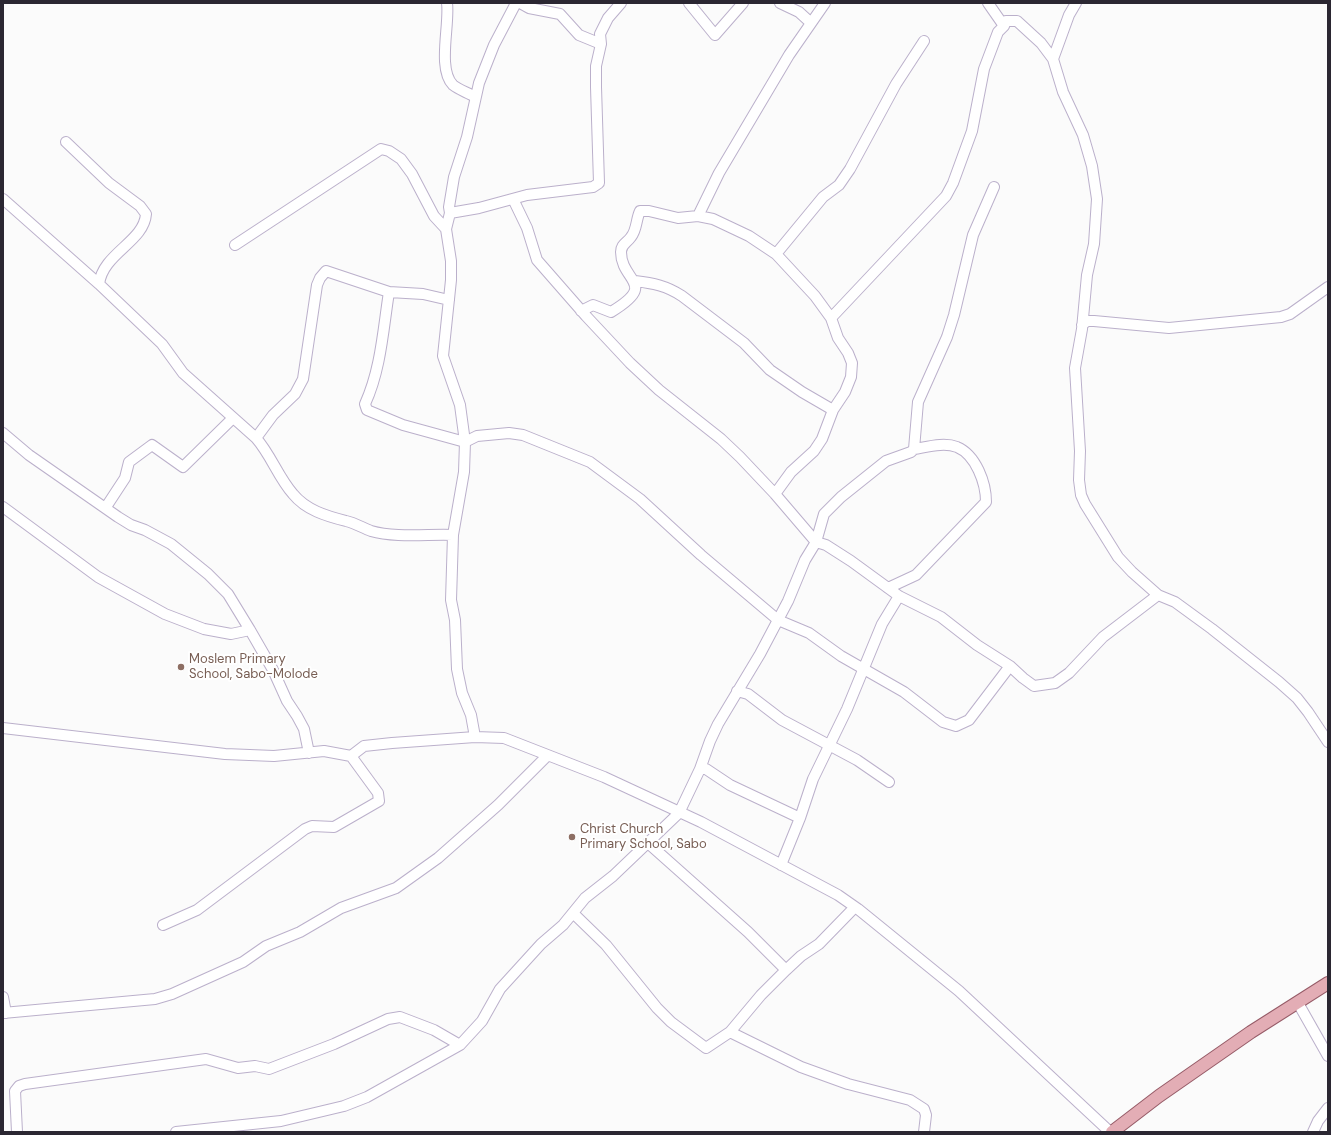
<!DOCTYPE html>
<html>
<head>
<meta charset="utf-8">
<style>
	body { margin:0 }
	#map { position:relative; width:1331px; height:1135px; overflow:hidden; background:#fbfbfb; font-family:"DM Sans",sans-serif }
	canvas { display:block }
	.frame { position:absolute; inset:0; border:4px solid #2b2732; pointer-events:none }
</style>
</head>
<body>
<div id="map">
<canvas width="1331" height="1135"></canvas>
<div class="frame"></div>
</div>
<script>
const ctx = document.querySelector('canvas').getContext('2d');
ctx.lineJoin = 'round';
function trace(path, color, width, dash) { ctx.strokeStyle = color; ctx.lineWidth = width; ctx.lineCap = dash ? 'butt' : 'round'; ctx.setLineDash(dash || []); ctx.stroke(path); }
function label(font, color, halo, rows, align = 'center') {
  ctx.font = font + ' "DM Sans",sans-serif'; ctx.lineWidth = 4; ctx.setLineDash([]); ctx.textBaseline = 'middle'; ctx.strokeStyle = halo; ctx.fillStyle = color; for (const [text, x, y, turn = 0] of rows) {
    ctx.save(); ctx.translate(x, y); ctx.rotate((+turn || 0) * Math.PI / 180); ctx.textAlign = isNaN(turn) ? turn : align; if (halo) ctx.strokeText(text, 0, 0); ctx.fillText(text, 0, 0); ctx.restore();
  }
}
const minor = new Path2D(`
	M447,3C450,24 437,69 453,85C459,90 469,93 475,97
	M520,3L529,8L560,14L579,35L601,44
	M689,3L715,35L743,3
	M780,3L799,12L811,23
	M988,3L1004,26
	M1053,59L1069,15L1076,3
	M66,142L109,183L140,206L146,214C144,242 103,253 99,284
	M3,199L99,284L162,344L183,373L256,438C271,455 278,477 293,494C306,510 326,516 346,521C355,523 363,528 371,531C395,538 428,534 453,535
	M513,199L527,228L537,260L586,316L630,363L659,390L721,439L740,457L775,494L816,542L826,545L851,561L899,596L941,617L977,645L1010,666L1023,678L1034,686L1055,683L1069,673L1103,637L1158,595
	M450,213L479,208L527,195L593,187L599,183L596,87V66L601,44L600,34L608,18L621,3
	M698,216L719,173L789,55L825,3
	M235,245L381,149L389,151L401,159L412,174L434,216L446,229
	M776,254L823,197L839,185L850,169L896,84L924,41
	M635,281C653,283 667,286 682,296L744,343L770,370L802,392L833,410
	M389,292C383,330 381,369 365,404L367,410L403,425L465,442L477,436L509,433L523,435L590,462L640,499L701,555L778,620L809,633L841,656L904,692L943,722L956,726L969,720L1010,666
	M581,311L593,305L611,312C659,283 621,282 621,252C621,244 627,243 631,237C637,230 636,219 640,211H649L678,218L698,216L713,219L749,236L776,254L815,296L831,318L838,338L848,353L852,363L851,377L845,392L833,410L822,439L814,451L791,472L775,494
	M831,318L946,196L953,183L972,131L984,69L998,32L1004,26L1006,21H1017L1041,43L1053,59L1063,92L1083,135L1092,166L1097,199L1094,244L1087,275L1082,329L1075,368L1080,451L1079,480L1081,495L1085,504L1118,557L1132,572L1158,595L1175,602L1212,629L1279,682L1297,698L1308,712L1328,742
	M1082,325L1087,321H1094L1169,328L1281,317L1290,314L1328,287
	M3,433L29,455L118,517L131,525L145,530L171,544L208,574L228,594L250,630L273,670L287,701L297,716L304,729L309,753
	M256,438L273,415L295,394L303,379L317,285L320,278L326,271L389,292L423,294L449,300
	M3,507L98,577L165,614L204,629L231,634L250,630
	M106,507L125,478L129,462L152,445L183,467L233,418
	M888,588L916,575L986,502C986,483 976,455 957,447C944,442 927,447 914,449
	M737,691L748,694L782,720L857,760L889,782
	M3,728L225,754L274,756L324,751L351,756L364,746L392,743L475,737L504,738L604,777L701,822L838,895L858,909L959,991L1110,1132
	M475,737L471,715L462,693L457,669L455,620L451,600L453,535L464,472L465,442L460,405L443,356L451,280V261L446,229L450,213L449,207L454,177L467,137L479,83L494,45L516,3
	M700,769H706L730,785L800,818
	M648,843L748,932L786,970
	M781,865L800,818L813,779L847,709L882,624L899,596
	M573,913L606,945L657,1008L671,1022L706,1048L730,1032L761,995L786,970L801,956L819,944L855,907
	M163,925L197,910L305,829L312,826L334,827L379,801L378,793L351,756
	M3,997L6,1013
	M1298,1003L1328,1056
	M3,1013L155,999L172,994L243,962L266,946L300,932L341,908L396,888L438,858L498,805L547,756
	M730,1032L801,1067L848,1084L910,1100L924,1109L926,1115L924,1132
	M17,1132L15,1091L19,1086L25,1084L206,1059L238,1068L255,1066L269,1069L334,1044L388,1019L400,1017L434,1030L460,1045
	M176,1132L281,1121L344,1106L367,1097L460,1045L482,1021L500,989L541,944L563,925L585,898L613,876L679,813L700,769L710,741L718,724L760,654L788,601L805,560L816,542L824,514L841,497L886,461L911,452L914,449L918,402L947,337L954,315L973,235L994,187
	M1313,1132L1318,1121L1328,1108`);
const major = new Path2D(`
	M1112,1132L1159,1096L1251,1032L1328,983`);
trace(minor, '#bbb0cb', 12);
trace(major, '#965b67', 14);
trace(minor, '#fff', 10);
trace(major, '#e3adb5', 12);
for (const [x, y, r, color] of [
	[181,667,4,"#8d6e63"],
	[572,837,4,"#8d6e63"]
]) { const dot = new Path2D(); dot.arc(x, y, r, 0, 2 * Math.PI); ctx.fillStyle = color; ctx.fill(dot); trace(dot, '#fff', 1.5); }
label('13px', '#785e54', '#fff', [
	["Moslem Primary",189,660],
	["School, Sabo-Molode",189,675],
	["Christ Church",580,830],
	["Primary School, Sabo",580,845]
], 'left');
</script>
</body>
</html>
